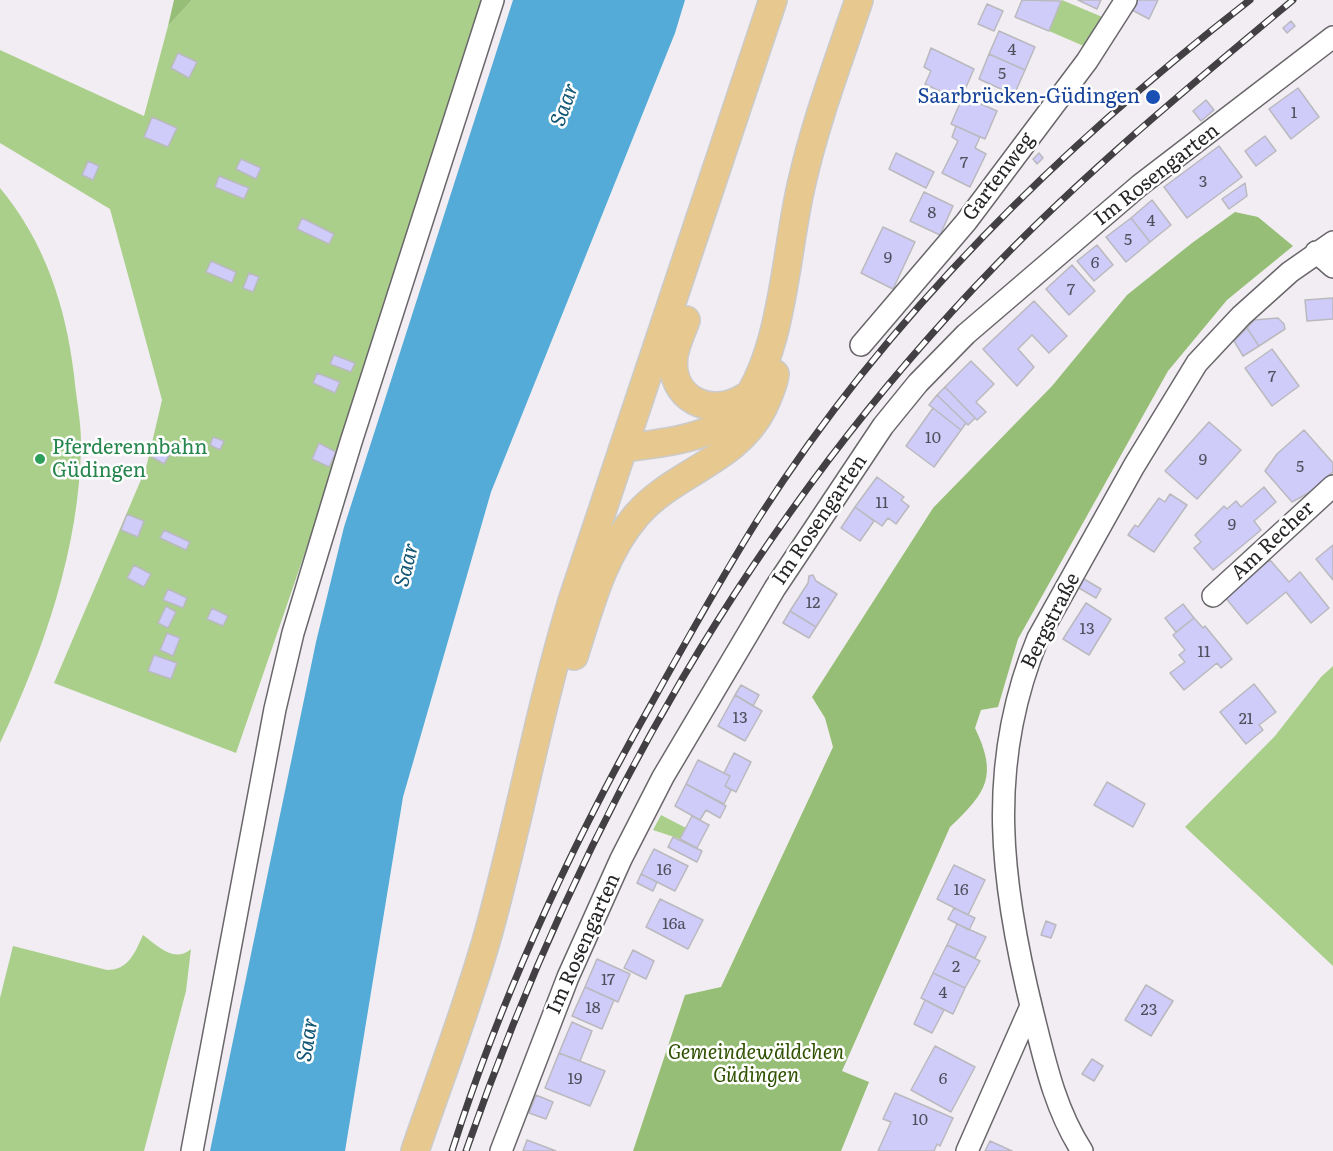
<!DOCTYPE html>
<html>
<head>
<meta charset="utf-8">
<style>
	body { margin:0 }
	canvas { display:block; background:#f1edf2 }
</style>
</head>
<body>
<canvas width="1333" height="1151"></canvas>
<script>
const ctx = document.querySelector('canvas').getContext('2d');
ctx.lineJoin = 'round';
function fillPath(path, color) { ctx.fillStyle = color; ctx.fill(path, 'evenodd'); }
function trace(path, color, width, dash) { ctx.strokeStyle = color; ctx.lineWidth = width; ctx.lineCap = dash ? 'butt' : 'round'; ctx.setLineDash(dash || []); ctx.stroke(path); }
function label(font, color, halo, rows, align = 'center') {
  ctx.font = font + ' Literata,serif'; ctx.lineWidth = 5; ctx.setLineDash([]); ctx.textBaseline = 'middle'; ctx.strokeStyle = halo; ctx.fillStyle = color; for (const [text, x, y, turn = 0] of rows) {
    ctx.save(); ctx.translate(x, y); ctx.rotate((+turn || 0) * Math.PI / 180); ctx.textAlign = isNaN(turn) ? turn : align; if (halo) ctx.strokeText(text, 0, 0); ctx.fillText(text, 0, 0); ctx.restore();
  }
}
fillPath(new Path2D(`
	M192,0H482L333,471L236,753L54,683L146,468L162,400L110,209L0,143V50L144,116L168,26Z
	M1062,0L1107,19L1086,47L1049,31Z
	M0,188C45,242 66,307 74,375C76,397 81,421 81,443C80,547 44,650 0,743Z
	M1333,666V966L1185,827L1275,736L1321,677Z
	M661,815L686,828L680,839L653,830Z
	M143,935C157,945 174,964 191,949L186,991L144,1151H0V998L13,946L107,970C129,970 135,952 143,935Z`), '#aacf8b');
fillPath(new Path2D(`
	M174,0H192L168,26Z
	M1235,212L1258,217L1293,246L1227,300L1168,371L1018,639L998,707L981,710L975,728C998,776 987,792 950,827L842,1071L869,1082L841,1151H633L685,995L721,987L833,747L825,718L812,697L933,508L1052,386L1127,295L1192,243Z`), '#97be76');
fillPath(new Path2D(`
	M513,0H685L675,33L491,492L403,797L345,1151H210L316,642L344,527Z`), '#54abd7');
const building = new Path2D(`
	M1022,0L1061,1L1049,31L1015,17Z
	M1078,0H1101L1097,9Z
	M1137,0H1158L1149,19L1132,10Z
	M987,4L1003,11L994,31L978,24Z
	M1291,21L1295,26L1287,33L1283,28Z
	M999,31L1035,47L1025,70L989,54Z
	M931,48L974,69L960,101L925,84L931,71L924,67Z
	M178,53L197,62L189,78L171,68Z
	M989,54L1025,70L1014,95L979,79Z
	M1298,88L1319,117L1291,139L1269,109Z
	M963,96L997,111L985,139L951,124Z
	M1206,100L1214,110L1201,121L1193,111Z
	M152,117L177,128L168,147L144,137Z
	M956,126L980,137L975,148L986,154L970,187L942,173L958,141L952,137Z
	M1265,136L1276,151L1256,166L1245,151Z
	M1219,146L1242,177L1187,218L1164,187Z
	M896,153L934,172L926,188L889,169Z
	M1039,153L1043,158L1037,164L1033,159Z
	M241,159L261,168L256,179L236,169Z
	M88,161L99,166L93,180L82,175Z
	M219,176L249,188L244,199L215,187Z
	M1245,183L1247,196L1229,209L1222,199Z
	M924,192L953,206L940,235L910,221Z
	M1152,200L1171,225L1150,242L1131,218Z
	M302,218L334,234L329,244L297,229Z
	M1131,218L1150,242L1126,262L1106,237Z
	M883,227L915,242L893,289L861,273Z
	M1097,245L1113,265L1094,281L1077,261Z
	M211,261L236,272L232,283L206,272Z
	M1072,265L1095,291L1069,315L1046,289Z
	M249,273L259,277L253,292L243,288Z
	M1333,298V319L1307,321L1305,300Z
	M1034,301L1067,336L1049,353L1032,335L1018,349L1034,367L1017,386L983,349Z
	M1278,318L1284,324L1285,329L1259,346L1247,328L1254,320Z
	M1247,328L1259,346L1243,356L1234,341Z
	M1272,349L1299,386L1272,406L1245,368Z
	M334,355L355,363L351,372L330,364Z
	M971,361L994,384L976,402L986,412L977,420L945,387Z
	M317,373L340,382L335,393L313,383Z
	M945,387L975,418L968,425L937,395Z
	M937,395L966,423L961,430L929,405Z
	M933,408L961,430L934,467L906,446Z
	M1209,422L1241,450L1197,499L1165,471Z
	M1304,430L1333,463V472L1312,491L1292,502L1265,471L1277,454Z
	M213,437L224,441L220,450L210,445Z
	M319,443L336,452L329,467L312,459Z
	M160,444L172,451L164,464L152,457Z
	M877,477L904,497L901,500L909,506L896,524L888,518L882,526L855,507Z
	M1264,487L1276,502L1254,521L1261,530L1213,570L1194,548L1201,542L1195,535L1224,506L1227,509L1236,501L1241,507Z
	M1170,494L1187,505L1154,552L1128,535L1135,525L1138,527L1159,498L1165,502Z
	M855,507L874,521L860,541L841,528Z
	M127,514L144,521L138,537L121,530Z
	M164,530L190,542L186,550L160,538Z
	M1333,545V580L1316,559Z
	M1270,560L1289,582L1300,572L1329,608L1311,623L1286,592L1247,624L1225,597Z
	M134,565L151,574L144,587L127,578Z
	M813,575L816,581L837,594L816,627L790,611L808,583L809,576Z
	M1084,579L1101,589L1096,598L1079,588Z
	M168,589L187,598L183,608L163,600Z
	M1086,603L1111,619L1089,655L1063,639Z
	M1183,604L1194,618L1176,632L1165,618Z
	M166,606L176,612L168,628L158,623Z
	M212,608L228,616L223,626L207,619Z
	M790,611L816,627L809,638L783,623Z
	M1194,618L1203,628L1205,626L1232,659L1221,668L1217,663L1184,690L1170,673L1185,662L1179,655L1185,650L1173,635Z
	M167,633L180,638L173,656L160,650Z
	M154,655L177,663L171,679L148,671Z
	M1254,684L1276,712L1259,725L1263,730L1246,744L1220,712Z
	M741,685L759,695L753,706L735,695Z
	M735,695L762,711L745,741L718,726Z
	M734,753L751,762L736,792L725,786L730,776L724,773Z
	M698,760L730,776L725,786L731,790L724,804L686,784Z
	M1107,782L1145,804L1133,827L1094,805Z
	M686,784L726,806L720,818L706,810L700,820L675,806Z
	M692,816L709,825L697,848L680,839Z
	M673,837L702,851L697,862L668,847Z
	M654,849L688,866L675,891L641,874Z
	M954,865L985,880L968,915L937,899Z
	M641,874L657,882L653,891L637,883Z
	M660,899L703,920L688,949L646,927Z
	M954,908L975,918L969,930L948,919Z
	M1046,921L1056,925L1051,938L1041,935Z
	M957,924L986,937L975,958L947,945Z
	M947,945L980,961L965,988L933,973Z
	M633,950L654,961L646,979L624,968Z
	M597,959L630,974L618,1002L585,987Z
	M933,973L965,988L953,1014L921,998Z
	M1146,985L1173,1001L1151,1036L1125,1020Z
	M585,987L614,1000L602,1029L572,1016Z
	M925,1000L944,1010L932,1033L914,1024Z
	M572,1022L592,1031L580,1061L559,1053Z
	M935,1046L975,1067L951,1112L911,1090Z
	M559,1053L605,1071L590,1106L545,1088Z
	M1092,1059L1103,1066L1094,1081L1082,1074Z
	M895,1093L953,1118L940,1146L937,1144L934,1151H878L891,1122L883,1119Z
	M536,1095L553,1102L546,1119L529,1113Z
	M527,1140L556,1151H523Z
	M990,1141L1012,1151H985Z`);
fillPath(building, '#cfccfa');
trace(building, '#bab9be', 1.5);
const minor = new Path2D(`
	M1316,252L1333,267
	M861,345L966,222L1087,61L1126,0
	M1213,596L1333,486
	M192,1151L275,709L293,633L351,442L493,0
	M501,1151L568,977L621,859L663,777L775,588L883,426L918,383L966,334L1140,185L1333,37
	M967,1151L1031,1006
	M1082,1151C1055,1109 1045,1062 1033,1014C1001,885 985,766 1038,638L1134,466L1197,363L1241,316L1290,272L1333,242`);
const major = new Path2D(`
	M686,320C682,331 676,344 674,355C668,399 711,419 745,397
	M623,448C657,444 714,439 738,411C784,356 785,251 802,182C816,120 839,60 859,0
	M574,656C590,607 602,556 636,516C673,472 736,462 763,408C768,397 774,385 775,374
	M415,1151C440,1078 468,1006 489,931C519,822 539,710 572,601L773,0`);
trace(minor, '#6a676b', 24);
trace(major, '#cbcbcb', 30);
trace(minor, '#fff', 21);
trace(major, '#e7c88e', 27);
const rail = new Path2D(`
	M452,1151C501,997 570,848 649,708C685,643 721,578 760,516C889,314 1062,146 1250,0
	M466,1151C580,822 752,516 996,265C1088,170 1191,85 1293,0`);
trace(rail, '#424043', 7);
trace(rail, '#fff', 4.5, [14]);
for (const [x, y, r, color] of [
	[1153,97,8,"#1a4fb4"],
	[40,459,6,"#2e9e5b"]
]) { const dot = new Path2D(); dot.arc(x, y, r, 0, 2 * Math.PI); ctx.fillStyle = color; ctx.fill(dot); trace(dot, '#fff', 2); }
label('16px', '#504f5c', null, [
	["4",1012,50],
	["5",1002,74],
	["1",1294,113],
	["7",964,163],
	["3",1203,182],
	["8",932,213],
	["4",1151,221],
	["5",1128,240],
	["9",888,258],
	["6",1095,263],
	["7",1071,290],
	["7",1272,377],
	["10",933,438],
	["9",1203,460],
	["5",1300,467],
	["11",882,503],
	["9",1232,525],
	["12",813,603],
	["13",1087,629],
	["11",1204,652],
	["13",740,718],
	["21",1246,719],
	["16",664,870],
	["16",961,890],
	["16a",674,924],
	["2",956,967],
	["17",608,980],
	["4",943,993],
	["18",593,1008],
	["23",1149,1010],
	["19",575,1079],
	["6",943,1079],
	["10",920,1120]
]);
label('20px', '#164399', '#fff', [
	["Saarbrücken-Güdingen",1140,97]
], 'right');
label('20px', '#262527', '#fff', [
	["Im Rosengarten",1157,175,-38],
	["Gartenweg",999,177,-53],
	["Im Rosengarten",820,520,-56],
	["Am Recher",1273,541,-43],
	["Bergstraße",1051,621,-63],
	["Im Rosengarten",584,944,-66]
]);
label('20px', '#27864d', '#fff', [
	["Pferderennbahn",52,448],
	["Güdingen",52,471]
], 'left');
label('italic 20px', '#2f5100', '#fff', [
	["Gemeindewäldchen",756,1053],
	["Güdingen",756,1076]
]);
label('italic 21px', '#125675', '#fff', [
	["Saar",565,105,-70],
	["Saar",407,565,-76],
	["Saar",308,1040,-81]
]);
</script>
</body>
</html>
